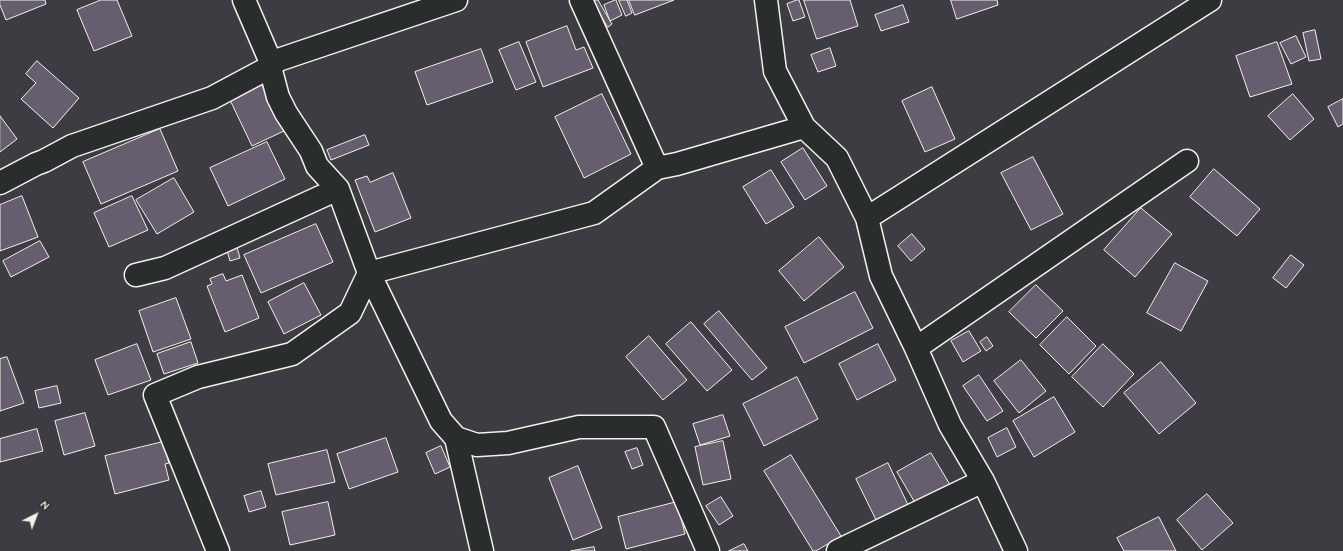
<!DOCTYPE html>
<html>
<head>
<meta charset="utf-8">
<style>
	body { margin:0 }
	#map { position:relative; width:1343px; height:551px; overflow:hidden; background:#3c3c42; font-family:Mynerve,sans-serif }
	canvas { display:block }
	.north { position:absolute; left:16px; top:495px; width:40px; height:40px; -webkit-text-stroke:3px #2a2d2e; paint-order:stroke; rotate:42deg; font-size:11px; font-weight:700; line-height:16px; text-align:center; color:#f4f1e8 }
	.north::after { content:''; display:block; margin:auto; width:14px; height:18px; background:#f4f1e8; clip-path:polygon(50% 0,100% 100%,50% 72%,0 100%) }
</style>
</head>
<body>
<div id="map">
<canvas width="1343" height="551"></canvas>
<div class="north">N</div>
</div>
<script>
const ctx = document.querySelector('canvas').getContext('2d');
ctx.lineJoin = 'round';
function fillPath(path, color) { ctx.fillStyle = color; ctx.fill(path, 'evenodd'); }
function trace(path, color, width, dash) { ctx.strokeStyle = color; ctx.lineWidth = width; ctx.lineCap = dash ? 'butt' : 'round'; ctx.setLineDash(dash || []); ctx.stroke(path); }
const building = new Path2D(`
	M0,0H45L46,4L6,20L0,5Z
	M101,0H117L132,36L94,51L77,10Z
	M592,0H598L612,24L608,27Z
	M616,0L622,15L610,21L604,5Z
	M619,0H627L632,13L626,16Z
	M629,0H674L635,15Z
	M797,0H799L805,17L793,21L787,4Z
	M804,0H850L858,26L817,39Z
	M951,0H997L998,5L957,19Z
	M903,5L909,22L881,31L875,15Z
	M567,26L576,50L584,47L593,68L543,87L526,42Z
	M1315,30L1321,59L1309,61L1303,33Z
	M1296,36L1306,57L1291,64L1280,43Z
	M519,42L536,82L516,90L499,50Z
	M1277,42L1292,84L1250,97L1236,56Z
	M830,48L836,66L818,72L811,55Z
	M481,49L493,82L427,105L415,72Z
	M37,61L79,98L53,128L21,99L36,83L26,74Z
	M262,85L284,131L252,146L230,100Z
	M932,87L955,139L925,152L902,101Z
	M602,94L631,154L584,178L555,117Z
	M1293,94L1314,119L1290,140L1268,116Z
	M1343,99V124L1338,127L1328,107Z
	M0,116L17,139L0,152Z
	M160,129L178,171L101,204L83,162Z
	M365,135L369,145L331,160L327,150Z
	M267,142L285,179L228,206L210,168Z
	M803,148L827,186L805,200L781,162Z
	M1033,157L1063,214L1031,230L1001,173Z
	M1214,169L1260,209L1237,236L1190,197Z
	M771,170L794,207L766,224L743,187Z
	M393,173L411,218L375,232L355,180L367,176L370,182Z
	M174,178L194,212L157,234L136,200Z
	M22,196L38,237L0,251V205Z
	M132,196L148,230L109,247L94,213Z
	M1141,208L1172,234L1135,277L1104,250Z
	M316,224L333,262L261,293L244,255Z
	M912,234L925,249L911,261L898,246Z
	M819,237L844,267L804,301L779,271Z
	M40,241L49,257L11,277L3,261Z
	M236,244L240,258L230,261L226,247Z
	M1291,255L1304,265L1286,288L1273,278Z
	M1175,263L1208,281L1181,331L1147,313Z
	M223,274L226,281L242,275L259,318L225,332L207,286L212,284L210,279Z
	M304,283L321,315L284,334L268,302Z
	M1036,285L1063,311L1036,338L1009,312Z
	M855,292L873,328L804,363L785,327Z
	M176,298L191,339L153,352L139,311Z
	M719,311L767,368L752,380L704,324Z
	M1067,317L1096,346L1069,374L1040,345Z
	M691,322L732,370L707,391L666,344Z
	M969,331L981,351L963,362L951,341Z
	M649,336L687,380L663,400L626,357Z
	M987,337L993,346L986,351L980,342Z
	M191,342L198,363L164,374L157,354Z
	M137,344L151,380L108,395L95,360Z
	M878,344L896,380L857,400L839,364Z
	M1103,344L1134,374L1103,407L1072,377Z
	M7,357L24,403L0,411V359Z
	M1021,360L1046,391L1019,413L994,381Z
	M1161,362L1196,403L1159,434L1124,393Z
	M979,375L1003,411L987,421L963,386Z
	M797,377L818,419L764,446L743,404Z
	M57,386L61,403L39,408L35,391Z
	M1054,397L1075,432L1034,457L1013,421Z
	M85,413L95,446L64,455L55,421Z
	M723,415L730,436L700,445L693,424Z
	M1007,428L1016,447L997,457L988,438Z
	M37,429L43,451L0,462V439Z
	M386,438L398,472L349,489L337,454Z
	M723,441L731,479L703,485L695,447Z
	M163,442L169,463L165,464L169,480L115,494L105,456Z
	M441,446L450,467L435,474L426,453Z
	M637,448L643,465L632,469L625,452Z
	M327,450L335,482L276,495L268,464Z
	M931,453L952,488L918,508L897,472Z
	M791,455L841,536L816,551H813L764,471Z
	M888,463L910,509L878,524L856,479Z
	M578,466L602,528L573,540L549,478Z
	M261,491L266,507L249,512L244,496Z
	M1207,494L1233,523L1202,550L1177,520Z
	M721,497L733,516L719,525L706,506Z
	M328,502L335,535L290,545L282,512Z
	M677,502L685,534L626,549L618,517Z
	M1159,517L1176,551H1124L1117,538Z
	M744,544L748,551H729Z
	M594,547L595,551H571Z`);
fillPath(building, '#665e6f');
trace(building, '#f4f1e8', 1);
const minor = new Path2D(`
	M244,0L269,58L270,67L278,97L286,113L311,151L317,166L338,189L369,273L441,421L456,438L477,445L508,443L579,427H654L708,551
	M581,0L657,168
	M766,0L775,71L804,127L837,158L867,218L881,276L916,348L950,425L983,481L1016,551
	M0,183L36,164L44,161L72,146L212,98L270,67L278,60L456,0
	M867,218L1210,0
	M136,275L165,268L338,189
	M916,348L1187,161
	M456,438L482,551
	M218,551L155,395L198,377L292,354L350,313L369,273L594,213L657,168L677,164L804,127
	M838,551L983,481`);
trace(minor, '#f4f1e8', 25);
trace(minor, '#2a2d2e', 22);
</script>
</body>
</html>
